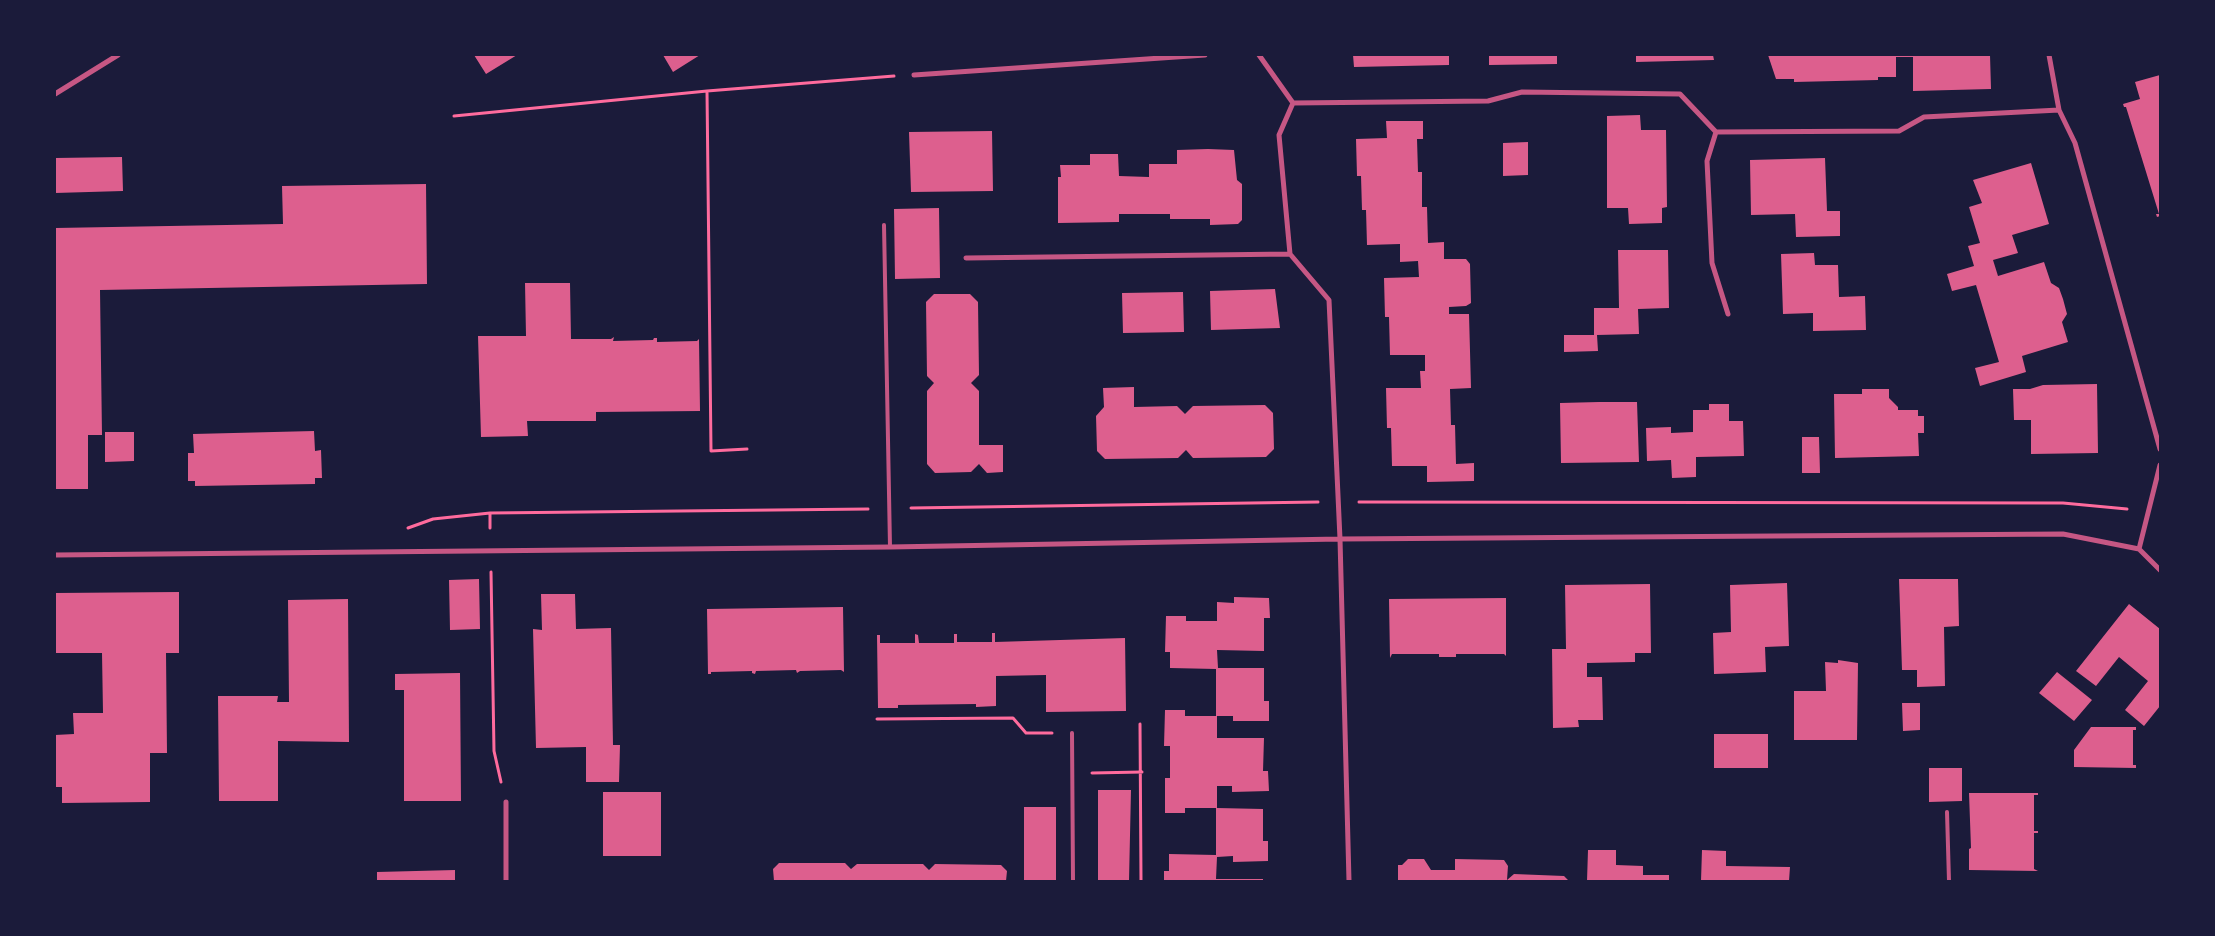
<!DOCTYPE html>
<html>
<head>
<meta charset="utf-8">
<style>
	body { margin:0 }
	#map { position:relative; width:2215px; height:936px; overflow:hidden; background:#1b1b3a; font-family:Overpass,sans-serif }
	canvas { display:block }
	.frame { position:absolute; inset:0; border:56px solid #1b1b3a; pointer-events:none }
</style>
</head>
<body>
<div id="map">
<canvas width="2215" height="936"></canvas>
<div class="frame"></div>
</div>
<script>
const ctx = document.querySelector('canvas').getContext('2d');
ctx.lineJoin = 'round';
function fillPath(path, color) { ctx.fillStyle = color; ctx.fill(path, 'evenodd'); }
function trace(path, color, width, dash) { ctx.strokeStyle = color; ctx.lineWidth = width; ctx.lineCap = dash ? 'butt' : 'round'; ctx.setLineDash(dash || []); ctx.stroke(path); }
fillPath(new Path2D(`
	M474,55H517L486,74Z
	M663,55H700L673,72Z
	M1353,55H1449V65L1354,67Z
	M1489,55H1557V64L1489,65Z
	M1636,55H1713L1714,60L1636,62Z
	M1768,55H1990L1991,89L1913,91V57H1896V77H1878V80L1794,82V79H1776Z
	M2160,75V216L2157,217L2156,214H2159L2126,107H2124L2123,104L2140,99L2135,82Z
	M1640,115L1641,130H1666L1667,207L1662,208V223L1629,224L1628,208H1607V116Z
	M1386,121H1423V139H1417L1418,172H1422V207H1427L1428,243L1444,242V259H1466L1470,264L1471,303L1466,306L1449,307V314H1469L1471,388L1450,389L1451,425H1455L1456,464L1474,463V481L1427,482V466H1392L1391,428H1387L1386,388H1421L1420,371H1425V355H1390L1389,317H1385L1384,278L1419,277L1418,261L1400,262V244L1367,245L1366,210H1362L1361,176H1357L1356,139L1387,138Z
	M992,131L993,191L911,192L909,132Z
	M1528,142V175L1503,176V143Z
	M1208,149L1234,150L1237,180L1242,184V220L1238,224L1210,225V219H1170V214H1119V222L1058,223V177H1061L1060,165H1090V154H1118L1119,176L1149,177V164H1177V150Z
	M122,157L123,191L55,193V158Z
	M1825,158L1827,211H1840V236L1796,237L1795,214L1751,215L1750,160Z
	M2031,163L2049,224L2012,235L2018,253L1993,260L1998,276L2044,262L2051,283L2059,288L2063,299L2067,314L2062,322L2068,342L2022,356L2026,372L1980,386L1975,368L1999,362L1976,285L1952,291L1947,274L1974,266L1968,246L1980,243L1969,207L1982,203L1973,180Z
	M426,184L427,284L100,290L102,435H88V489H55V228L283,224L282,186Z
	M939,208L940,278L895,279L894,209Z
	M1618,250H1668L1669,308L1638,309L1639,334L1597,335L1598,351L1564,352V335H1594V308H1619Z
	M1814,253L1815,265H1838L1839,297L1865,296L1866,330L1813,331V313L1783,314L1781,254Z
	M525,283H570L571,339H611L614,337L613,341L653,340L654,338H657V342L697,341L699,339L700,411L596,412V421H527L528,436L481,437L478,336H526Z
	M1275,289L1280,328L1211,330L1210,291Z
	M1183,292L1184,332L1123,333L1122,293Z
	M934,294H970L978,302L979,375L971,383L979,391V445H1003V472L987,473L979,464L971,472L935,473L927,464V391L934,383L927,376L926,302Z
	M2097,384L2098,453L2031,454V420H2014L2013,389H2030L2043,385Z
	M1134,387V407L1177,406L1185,414L1193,406L1265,405L1273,413L1274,449L1266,457L1193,458L1186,450L1178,458L1105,459L1097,451L1096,416L1104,407L1103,388Z
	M1862,389H1889V398L1898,407V410H1918V416H1924V433H1918L1919,456L1835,458L1834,394H1862Z
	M1599,402H1637L1639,462L1561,463L1560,403Z
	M1709,404H1729V421H1743L1744,456L1696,457V477L1672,478L1671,460L1647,461L1646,428L1671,427V433L1693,432V410H1709Z
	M314,431L315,451L321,450L322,478H315V484L195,486V481H188V453H194L193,434Z
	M105,432H134V461L105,462Z
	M1802,437H1819L1820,473H1802Z
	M479,579L480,629L450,630L449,580Z
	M1899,579H1958L1959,626L1944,627L1945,686L1917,687V670H1902Z
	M1787,583L1789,646L1765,647L1766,672L1714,674L1713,633L1731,632L1730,585Z
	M1650,584L1651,653H1635V662L1587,663V677H1602L1603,720H1578L1579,727L1553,728L1552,649H1566L1565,585Z
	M179,592V653H166L167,753H150V802L62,803V787H55V735L74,734L73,713H103L102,653H55V593Z
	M541,594H575L576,629L611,628L613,745H620L619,782H586V747L536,748L533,629L542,630Z
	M1234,597L1269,598L1270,618H1264V651L1217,650L1218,668H1264V701H1269V721H1233V716H1217V738H1264L1263,771H1268L1269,791L1232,792V786H1217V808L1263,809V841H1268V861L1233,862V856L1217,857L1216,879H1263V881H1164V871H1169V854L1216,855V808H1185V813H1165V778H1170V746H1164L1165,710H1185V716H1216V669L1170,668V652H1165L1166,616H1186V621H1217V602L1234,603Z
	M1506,598V656L1504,654H1456V657H1439V654H1392L1390,658L1389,599Z
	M348,599L349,742L278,741V801H219L218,696H278L277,702H289L288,600Z
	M2129,604L2160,629V706L2144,726L2125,710L2148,681L2119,657L2096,686L2076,671Z
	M843,607L844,672L841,670L800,671L797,673L796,670L756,671L755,674L752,673V671L711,672V674H708L707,609Z
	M992,633H995V642L1125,638L1126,711L1046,712V675L996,676V706L976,707V704L898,705V708H878L877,635H880V643H915V634L918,635L919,643H954V634H957V642H992Z
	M1838,660L1858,663L1857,740H1794V691H1826L1825,662L1838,663Z
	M2057,672L2092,700L2074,721L2039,693Z
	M460,673L461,801H404V690H395V674Z
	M1902,703H1920V730L1903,731Z
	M2091,727H2136V730H2133V765H2136V768L2074,767V750Z
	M1714,734H1768V768H1714Z
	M1929,768H1962V801L1929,802Z
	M1098,790H1131L1129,881H1098Z
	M603,792H661V856H603Z
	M1969,793H2038V795H2034V831H2038V833H2034V869L2038,871L1969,870V849L1971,848Z
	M1024,807H1056V881H1024Z
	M1588,850H1616V865L1643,866V875H1669V881H1587Z
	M1702,850L1726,851V866L1790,867L1789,881H1701Z
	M1408,859H1424L1431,870H1455V859L1504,860L1508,866L1507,880L1514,874L1564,876L1569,881H1398V865H1402Z
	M779,863H845L851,869L857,864H923L929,870L935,864L1001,865L1007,871L1006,881H774L773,869Z
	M455,870V881H377V872Z`), '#dd5f8e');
trace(new Path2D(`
	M707,91L711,451L747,449
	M454,116L707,91L894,76
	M1359,502L2063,503L2127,509
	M911,508L1318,502
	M490,513V528
	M408,528L433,519L490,513L868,509
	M491,572L494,751L501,782
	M877,719L1013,718L1026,733H1052
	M1140,724L1141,881
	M1092,773L1142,772`), '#ff6b9d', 3);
trace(new Path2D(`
	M884,225L890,547
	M1072,733L1073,881
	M1947,812L1949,881`), '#c65784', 4);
trace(new Path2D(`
	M1259,55L1293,103L1279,135L1290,254L1329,300L1340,539L1349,881
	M2049,55L2059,110L2075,143L2160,449
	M914,75L1205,55
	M55,94L118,55
	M1293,103L1488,101L1522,92L1680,94L1716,132L1899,131L1924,117L2059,110
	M1716,132L1707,161L1712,263L1728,314
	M966,258L1290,254
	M2139,549L2160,465
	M55,555L890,547L1340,539L2063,534L2139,549L2160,570
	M506,881V802`), '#c65784', 5);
</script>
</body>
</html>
